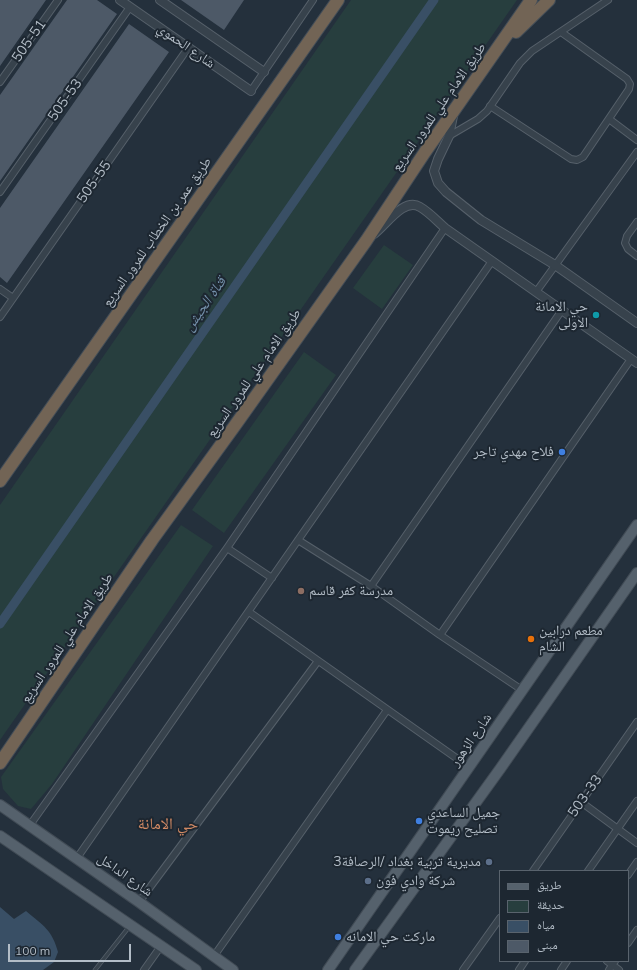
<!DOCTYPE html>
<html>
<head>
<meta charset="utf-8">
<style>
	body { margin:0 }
	#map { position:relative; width:637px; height:970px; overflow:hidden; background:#24303c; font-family:Mulish,"Noto Naskh Arabic",sans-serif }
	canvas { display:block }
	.legend { position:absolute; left:499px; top:870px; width:130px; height:92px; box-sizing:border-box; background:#1d2731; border:1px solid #59636d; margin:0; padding:5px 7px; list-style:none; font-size:12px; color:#b3bdc7 }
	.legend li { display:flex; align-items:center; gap:8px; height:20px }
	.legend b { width:20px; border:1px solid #59636d }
	.scale { position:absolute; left:8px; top:944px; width:123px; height:18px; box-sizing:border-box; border:2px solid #b3bdc7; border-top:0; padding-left:5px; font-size:12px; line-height:14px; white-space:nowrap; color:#b3bdc7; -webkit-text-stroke:3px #1d2731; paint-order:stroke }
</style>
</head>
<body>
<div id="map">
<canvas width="637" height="970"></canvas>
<ul class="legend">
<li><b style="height:5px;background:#55616c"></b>طريق</li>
<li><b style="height:11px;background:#273e3e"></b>حديقة</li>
<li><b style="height:11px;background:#394f65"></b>مياه</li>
<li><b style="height:11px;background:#4d5967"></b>مبنى</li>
</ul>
<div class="scale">100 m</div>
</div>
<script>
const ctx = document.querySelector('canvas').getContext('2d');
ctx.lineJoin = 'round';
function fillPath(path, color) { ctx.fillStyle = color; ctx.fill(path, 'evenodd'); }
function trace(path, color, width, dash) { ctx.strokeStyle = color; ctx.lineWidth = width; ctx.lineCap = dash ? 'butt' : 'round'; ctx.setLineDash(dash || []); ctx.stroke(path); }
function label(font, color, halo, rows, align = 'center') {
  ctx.font = font + ' Mulish,"Noto Naskh Arabic",sans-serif'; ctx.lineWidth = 4; ctx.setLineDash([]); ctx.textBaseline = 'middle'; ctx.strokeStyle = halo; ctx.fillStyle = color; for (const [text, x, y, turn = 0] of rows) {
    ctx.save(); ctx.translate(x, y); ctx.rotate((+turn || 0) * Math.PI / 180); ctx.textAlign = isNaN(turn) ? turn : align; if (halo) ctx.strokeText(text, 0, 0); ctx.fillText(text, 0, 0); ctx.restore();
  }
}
fillPath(new Path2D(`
	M351,0H517L0,740V505Z
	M384,245L413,265L382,309L353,288Z
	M304,352L336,375L224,533L192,510Z
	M181,525L213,546L52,784L31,809L18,806L3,789L1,777Z`), '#273e3e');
fillPath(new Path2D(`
	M0,907L14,919L26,911C44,926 52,930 58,952L54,962L43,970H0Z`), '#394f65');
trace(new Path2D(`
	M0,624L434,0`), '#394f65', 9);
fillPath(new Path2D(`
	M0,0H46L0,66Z
	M67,0H97L117,14L0,181V95Z
	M181,0H244L224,30Z
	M129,24L169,52L7,283L0,277V208Z`), '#4d5967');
const service = new Path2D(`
	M95,970L129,927`);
const minor = new Path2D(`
	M0,82L58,0
	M251,91L313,0
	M490,106L571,159L577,160L583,157L629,89L630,84L627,79L561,32
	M609,119L637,140
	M449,136L478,119L487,111L520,63L532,51L608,0
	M0,192L130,7
	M637,222L627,236L625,243L628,249L637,256
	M0,289L13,298
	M536,292L637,152
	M0,317L188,48
	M298,540L371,586L440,635L522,690
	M227,548L272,578
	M371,586L562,310
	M249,612L469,767
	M440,635L631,359
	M581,802L637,843
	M30,825L227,548L445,228
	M77,858L492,261
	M533,871L637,722
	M588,871L637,801
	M628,875L637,862
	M139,902L318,661
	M628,943L637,930
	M214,956L387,710
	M607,961L619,970
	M144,970L161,946
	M463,970L500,918
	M519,970L525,961
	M561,970L567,961
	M609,970L615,961`);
const tertiary = new Path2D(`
	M120,0L251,91
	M160,0L264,72
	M453,116L449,136L438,159L434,171L438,183L446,192L481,220L555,265L637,323
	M374,234C386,225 404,197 420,207C429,212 437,221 445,228L637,363`);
const primary = new Path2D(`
	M0,805L139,902L233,970
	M0,836L196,970
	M328,970L637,525
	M355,970L500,769L637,573`);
const motorway = new Path2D(`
	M516,32L549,0
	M0,481L338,0
	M0,763L152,540L236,424L366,241L425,152L531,0`);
trace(service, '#56606a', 4.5);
trace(minor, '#56606a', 8);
trace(tertiary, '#56606a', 10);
trace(primary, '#414b55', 12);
trace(motorway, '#434d57', 14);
trace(service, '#37424c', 3);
trace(minor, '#37424c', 6);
trace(tertiary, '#37424c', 8);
trace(primary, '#55616c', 10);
trace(motorway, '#726455', 12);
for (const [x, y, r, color] of [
	[596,315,4,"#0f9aa8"],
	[562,452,4,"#3f7fe0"],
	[301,591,4,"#8d6e63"],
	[531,639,4,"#e8710a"],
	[419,821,4,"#3f7fe0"],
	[489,862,4,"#5c6f8a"],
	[368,881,4,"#5c6f8a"],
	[338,937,4,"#3f7fe0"]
]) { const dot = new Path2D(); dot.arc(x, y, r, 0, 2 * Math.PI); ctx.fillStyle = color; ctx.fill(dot); trace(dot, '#1d2731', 1.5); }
label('14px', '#b3bdc7', '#1d2731', [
	["505-51",29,41,-55],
	["شارع الحموي",186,46,35],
	["505-53",65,100,-55],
	["طريق الامام علي للمرور السريع",439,107,-55],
	["505-55",94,182,-55],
	["طريق عمر بن الخطاب للمرور السريع",157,232,-55],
	["طريق الامام علي للمرور السريع",254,373,-55],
	["طريق الامام علي للمرور السريع",67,638,-56],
	["شارع الزهور",471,740,-55],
	["503-33",585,796,-55],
	["شارع الداخل",125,875,35]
]);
label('14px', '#b3bdc7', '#1d2731', [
	["حي الامانة",588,307,"right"],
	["الاولى",588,323,"right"],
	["فلاح مهدي تاجر",554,452,"right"],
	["مدرسة كفر قاسم",309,591],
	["مطعم درابين",539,631],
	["الشام",539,647],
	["جميل الساعدي",427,813],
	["تصليح ريموت",427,829],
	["مديرية تربية بغداد /الرصافة3",481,862,"right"],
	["شركة وادي فون",376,881],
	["ماركت حي الامانه",346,937]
], 'left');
label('italic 15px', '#7490aa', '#1d2731', [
	["قناة الجيش",205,304,-55]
]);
label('16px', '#d28a64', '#1d2731', [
	["حي الامانة",168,824]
]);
</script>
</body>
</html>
